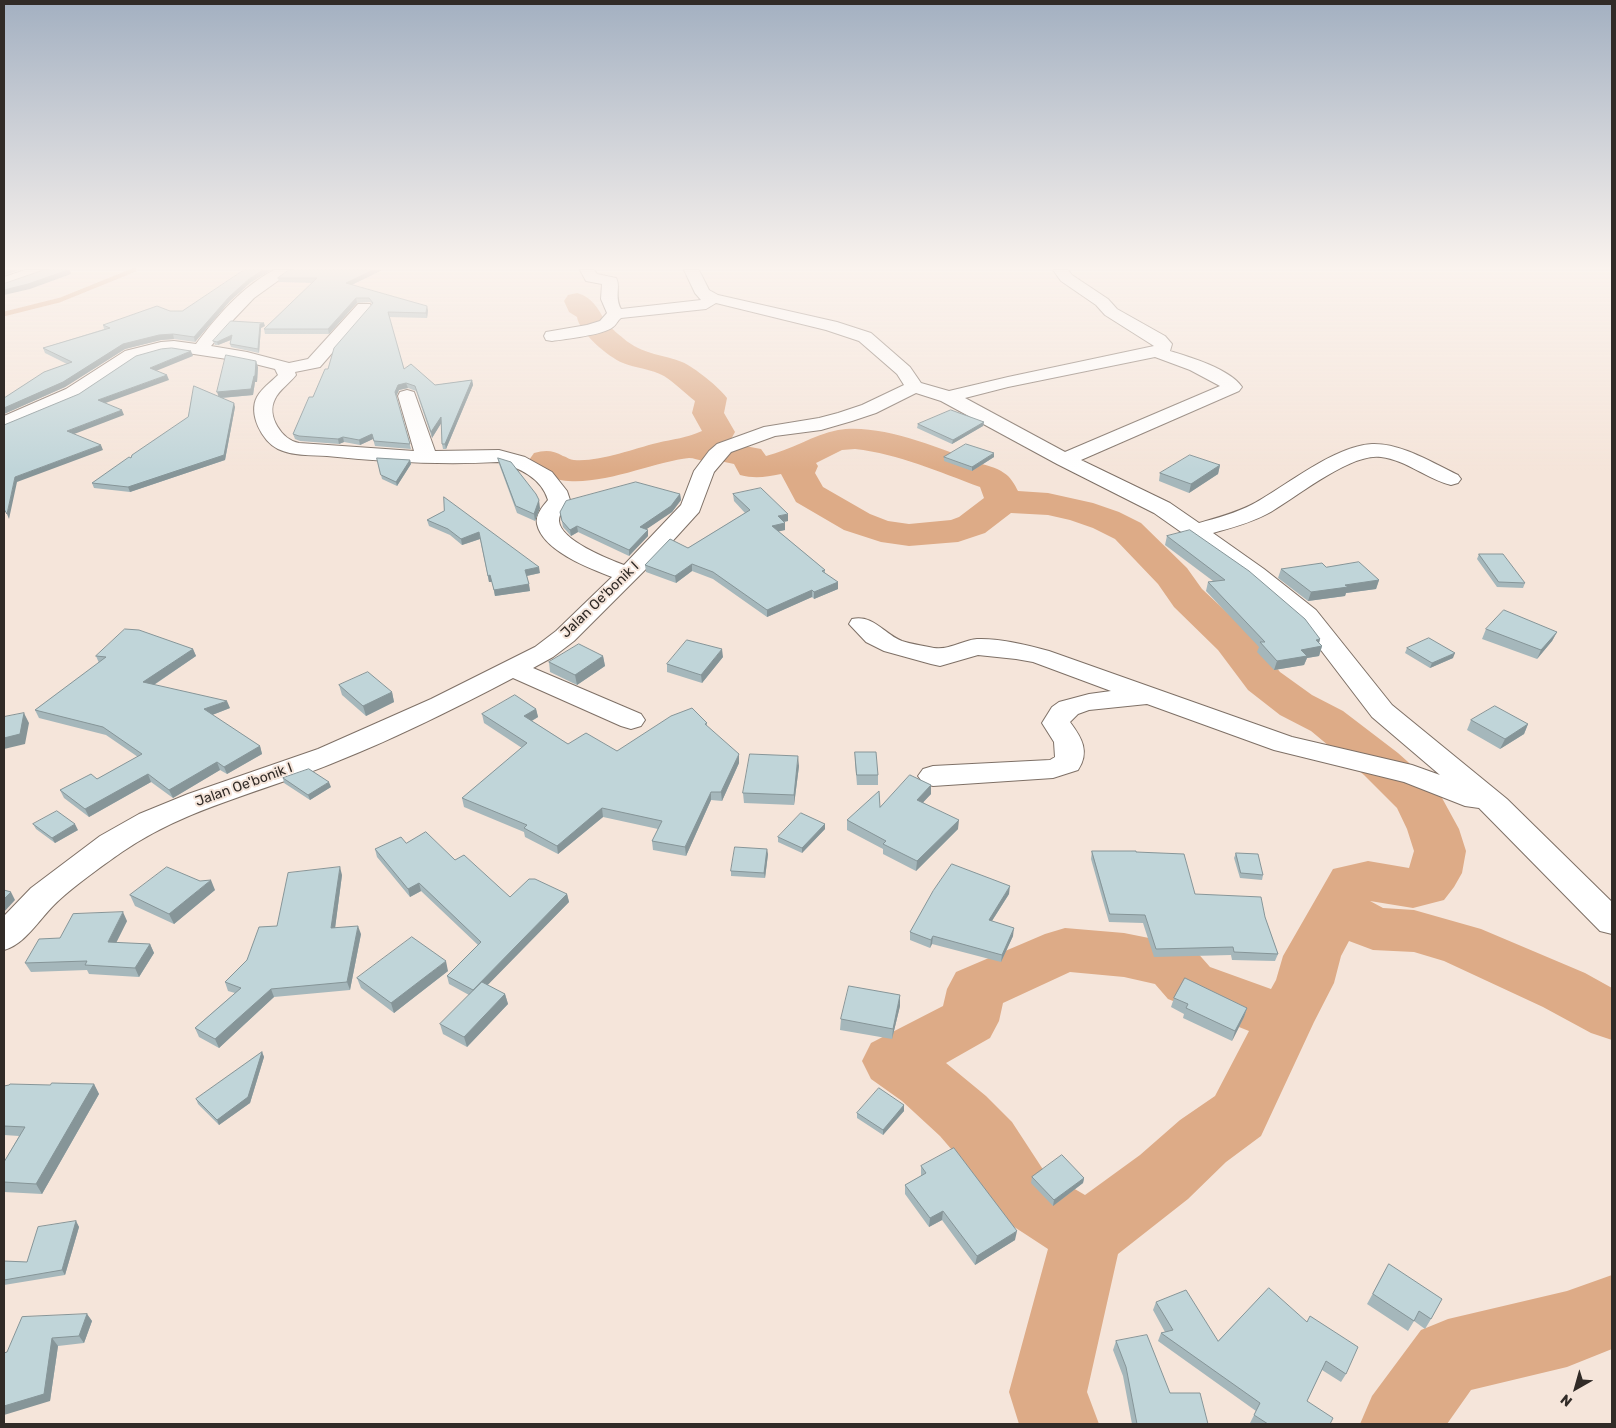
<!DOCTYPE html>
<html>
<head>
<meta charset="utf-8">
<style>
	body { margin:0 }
	#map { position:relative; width:1616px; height:1428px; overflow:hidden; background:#f5e5da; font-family:Rubik,sans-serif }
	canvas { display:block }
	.frame { position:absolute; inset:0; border:5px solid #312b27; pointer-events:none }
	.north { position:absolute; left:1551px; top:1363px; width:50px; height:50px; -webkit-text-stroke:4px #f5e5da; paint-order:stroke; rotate:218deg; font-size:14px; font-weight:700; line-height:20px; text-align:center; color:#312b27 }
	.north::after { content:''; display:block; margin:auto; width:18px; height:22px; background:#312b27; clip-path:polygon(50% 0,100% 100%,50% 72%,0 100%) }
</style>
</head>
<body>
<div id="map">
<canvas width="1616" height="1428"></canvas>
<div class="frame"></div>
<div class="north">N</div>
</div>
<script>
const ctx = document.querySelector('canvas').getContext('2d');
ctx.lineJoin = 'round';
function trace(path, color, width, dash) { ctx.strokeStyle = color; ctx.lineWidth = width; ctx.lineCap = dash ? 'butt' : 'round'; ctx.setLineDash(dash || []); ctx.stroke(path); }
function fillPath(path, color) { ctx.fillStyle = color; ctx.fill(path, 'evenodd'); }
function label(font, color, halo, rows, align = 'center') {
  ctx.font = font + ' Rubik,sans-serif'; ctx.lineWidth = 4; ctx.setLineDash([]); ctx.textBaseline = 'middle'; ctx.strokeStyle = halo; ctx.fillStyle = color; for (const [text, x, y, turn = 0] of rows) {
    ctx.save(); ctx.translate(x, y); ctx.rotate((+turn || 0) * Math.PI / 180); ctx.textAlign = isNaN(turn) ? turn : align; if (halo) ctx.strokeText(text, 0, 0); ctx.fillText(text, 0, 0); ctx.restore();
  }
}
trace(new Path2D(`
	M4,314L60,300L134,270`), '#ddab87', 4.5);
fillPath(new Path2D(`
	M577,293C592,297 598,308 605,321C608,326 623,338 628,342C644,354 664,355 682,362C694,367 719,387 727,398L724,413L735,432L729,443L761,449L766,456C791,450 813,435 838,430C879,423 937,447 976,462C984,465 997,467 1004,473C1010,476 1015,485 1018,491L1048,493L1093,503L1119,512L1141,523L1187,568L1202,589L1248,632L1280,672L1312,695L1343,711L1398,753L1436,787L1459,829L1466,851L1462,873L1454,887L1444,900L1413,908L1370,901L1383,908L1414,910L1481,929L1585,973L1612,988V1040L1591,1033L1543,1007L1444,961L1414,952L1373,950L1349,941L1341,956L1334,983L1314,1022L1261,1136L1226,1162L1188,1199L1118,1254L1087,1392L1099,1424H1019L1009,1392L1048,1249L996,1215L964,1164L940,1136L902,1101L871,1079L862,1061L871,1043L943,1006L947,989L956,972L1045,934L1065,928L1124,933L1174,943L1195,950L1210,967L1271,989L1276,980L1283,956L1333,869L1368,861L1409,868L1414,851L1407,829L1397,808L1364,775L1311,731L1280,715L1248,690L1218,650L1174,607L1158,584L1115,539L1093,528L1070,520L1048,515L1011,513L985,533L958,542L909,546L881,542L844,530L796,502L781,474C766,477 755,479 740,475L734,464C728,463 721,461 715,460C711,460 707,461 703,461C698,460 694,458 689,458C645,462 561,507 529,460L534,453C545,450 553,450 563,456C567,457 570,460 574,460C600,462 632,449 657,443C673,439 687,438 702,431L692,413L695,401C685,393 675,383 664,376C652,369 635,368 623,363C608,357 579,332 577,317L569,312L564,301L568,295ZM855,449C899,454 939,472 980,487L984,498L959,517L951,520L909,524L888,521L870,514L823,487L815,473L818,466L816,463L842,450ZM1070,972L1124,977L1155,984L1168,999L1249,1031L1215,1096L1180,1120L1140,1155L1085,1195L1044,1171L1012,1122L986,1096L946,1063L990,1038L999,1021L1003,1003Z
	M1612,1275V1349L1567,1367L1471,1390L1447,1424H1360L1372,1396L1421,1330L1448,1319L1567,1291Z`), '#ddab87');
const minor = new Path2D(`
	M25,270H48L45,273L4,287V277Z
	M274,270H293L254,298L234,319L211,346L247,352L289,363L308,359L358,304H370L372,307L320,367L295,372L296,375C290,383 279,390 275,399C266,416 282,440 299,443L414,451L398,396L400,392L407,390L414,392L435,451L499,450L525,457L552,472L567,491L570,500C565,507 559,513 559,521C560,540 608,559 624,565L681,505L694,471L709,451L717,444L764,427L819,418L838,413L862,405L904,385L897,374L859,341L826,330L716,303L706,309L621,318C617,321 617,324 613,327C604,335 566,339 552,341L546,340L544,336L546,332L587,325L600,321L607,313L601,299L602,284L586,281L580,270H594L597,274L616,278C621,286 614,297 621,309L701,300L695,293L684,270H699L709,290L718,295L837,322L871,333L910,367L921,383L949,391L1008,377L1154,346L1105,315L1096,305L1061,281L1053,270H1068L1072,275L1108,299L1117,309L1165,336L1172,344L1170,351C1190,357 1230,369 1242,387L1239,391L1081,460L1170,503L1199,523C1217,518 1236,513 1253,504C1286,486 1334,446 1372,444C1401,443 1433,463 1458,475L1461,479L1458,483L1451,485C1427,479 1406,460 1381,457C1351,452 1294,499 1267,514C1250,523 1231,528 1213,533L1264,569L1316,610L1392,705L1507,799L1612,902V934L1600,931L1479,808L1465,806L1404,782L1274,750L1147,704L1089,710L1078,714L1070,722C1082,738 1090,752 1078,770L1053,778L933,786L923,783L918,776L923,769L933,766L1050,760L1055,757L1054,742L1042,723L1052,707L1059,702L1089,694L1111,691L1033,662L1016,659L978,655L940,666L931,664L884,651L866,642L849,624L852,619C873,614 884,634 902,641C911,644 920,645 929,647C948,652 959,641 977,639C998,638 1028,645 1049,651L1292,737L1412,765L1440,775L1372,717L1298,620L1248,579L1154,513L1057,464L941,401L916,393L876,413L852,421L821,430L775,436L731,452L714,472L699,512L659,556L574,641L553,657L533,668L641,714L645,720L641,726L631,729L621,726L513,678C456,708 398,737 338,761C267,791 187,807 122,852C102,866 71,888 54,905C38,921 25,944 4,950V916L31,888L100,836L139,814L188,794L318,749L431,699L535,647L556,631L612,577C589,568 543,551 537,524C535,515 543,506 548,500C541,477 519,468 498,462C441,465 384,462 327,456C311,455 293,456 278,449C262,441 248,414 257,397C262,388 271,382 278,375L275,369L247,362L174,351L162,352L137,359L80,397L4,429V416L66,389L125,351L161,342L174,341L196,344C218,315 242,287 274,270ZM1155,357L1190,370L1220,386L1065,452L965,398L1008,387Z`);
trace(minor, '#7e7066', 2);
fillPath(minor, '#fff');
fillPath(new Path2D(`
	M382,270L352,285L428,310L427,318L389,317L404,369L435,385L472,380L473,385L446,449H443L442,444L441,423L432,438L416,391L408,388L399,390L396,396L411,449L375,446L373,439L360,445L344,442L339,444L300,441L295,439L293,434L328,369L372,304L370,302L357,303L329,334H265L264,329L313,283L279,282L278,278Z
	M250,283L230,301L195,342L174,339L161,340L125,349L65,387L4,414V398L67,364L45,353L43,348L104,329L103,325L170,311H182Z
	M265,326L261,328L259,353L231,347L230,344L231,340L218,345H215L213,341Z
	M258,367L257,382H255L253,395L222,398L235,407L225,460L130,492L94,488L92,483L131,458L218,396Z
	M984,422L983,426L952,444L917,428L918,424Z
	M944,457H994L972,471L944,461Z
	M377,458L410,460L411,464L397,486L382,479Z
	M498,458L540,508L535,521L517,513L499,464Z
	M1220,465L1218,474L1189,493L1159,481L1160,473Z
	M680,494L681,500L672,512L646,529L648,536L629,556L578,532L571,536L563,527L560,512Z
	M733,494L788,521L783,522L785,523V530L778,531L825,570V574L838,582V589L814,599L812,597L767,617L713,579L692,571L676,583L646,572L645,565L688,548L745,513L734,501Z
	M444,511L540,573L527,576L530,591L495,596L492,582H489L480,539L462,545L450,535L429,526L427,520Z
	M1167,536L1320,639L1319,643L1322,646L1319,656L1307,658L1304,665L1274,670L1257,652L1259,647L1206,591L1208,582L1213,581L1165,545Z
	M1479,554L1525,583L1523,588L1497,587L1477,559Z
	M1326,567L1379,580L1376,589L1346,593L1345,596L1308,601L1278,578L1281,569Z
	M1486,629L1557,632L1552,641L1537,659L1482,639Z
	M1407,648L1453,658L1430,668L1405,653Z
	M193,649L196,656L154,685L230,708L212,715L260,746L262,754L227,774L220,770L173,798L151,782L89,817L64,798L60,790L97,779L138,757L106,735L39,718L35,710L99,663L96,656Z
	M603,656L605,666L577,685L550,672L549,662Z
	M723,657L702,683L667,672V664Z
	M339,685L392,692L394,702L366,716L342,695Z
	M536,709L538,717L532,721L568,744L617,751L707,723V726L739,763L722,801L711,800L686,856L653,850L652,841L658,829L603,817L558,854L525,837L524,832L464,807L462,798L522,748L484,723L482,714Z
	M1471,720L1528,724L1524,734L1500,749L1467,730Z
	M855,752L878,775V785H857L855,762Z
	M799,766L794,805L744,803L743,793Z
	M283,778L331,787L310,800L284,783Z
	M931,785V794L923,802L958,829L916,871L883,854V849L847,830V820Z
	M33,824L78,830L55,843L36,829Z
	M825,824V829L802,853L778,842V837Z
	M406,843L455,860L510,897L567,894L569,902L487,985L505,994L508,1004L467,1047L443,1034L440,1024L469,995L449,984L447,976L478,945L421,891L410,897L377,857L375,849Z
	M1092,851L1136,852L1195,894L1265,917L1278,954L1275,961L1232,960L1231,955L1154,957L1143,923L1109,922L1091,859Z
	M1236,853L1263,875L1262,880L1240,878L1234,858Z
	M768,854L765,878L731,876V871Z
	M342,875L335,928L361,934L350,990L274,997L219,1048L199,1037L195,1028L235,993L228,991L225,982L247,960L277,926Z
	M215,890L174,924L135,906L130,895Z
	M1009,894L992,921L1013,936L1001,962L932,944L930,948L910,940V932Z
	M127,921L116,943L150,944L154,953L139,977L89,974L87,970L31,972L25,963L60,938Z
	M448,971L394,1013L361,988L357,978Z
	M1174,998L1247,1008L1244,1017L1232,1041L1183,1018L1184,1014L1171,1007Z
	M900,1006L892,1039L840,1030L841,1019Z
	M262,1052L264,1057L250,1103L219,1125L198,1104L196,1099Z
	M94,1084L99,1094L42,1194L4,1192V1162L19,1136L4,1135V1086Z
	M904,1105V1111L883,1135L857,1118V1113Z
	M921,1166L1015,1240L975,1265L942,1220L929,1227L905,1194V1185L921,1176Z
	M1032,1177L1084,1178L1083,1183L1053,1206L1031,1183Z
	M76,1221L79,1227L65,1275L4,1285V1261L27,1262Z
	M1389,1264L1431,1319L1425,1329L1414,1321L1408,1331L1367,1304Z
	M1269,1288L1346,1374L1341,1382L1322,1370L1307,1401L1330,1424H1252L1250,1423L1256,1411L1158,1341L1161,1333L1165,1332L1153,1310L1156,1302L1218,1341Z
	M87,1314L92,1321L84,1343L58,1346L50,1401L7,1352Z
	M1116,1341L1170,1393L1208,1424H1132L1123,1376L1113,1350Z`), '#a5b7bb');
fillPath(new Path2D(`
	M6,270H20L4,275V271Z
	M63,270H70L71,274L30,289L4,295V290Z
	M263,270H271L250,283L230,301L195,342L194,337L229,297L249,279Z
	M373,270H382L347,287L346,283Z
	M356,298L357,303L329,334L328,329Z
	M427,306L428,310L427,318L426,313Z
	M264,323L265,326L261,328L259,353L258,349L260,324Z
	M173,334L174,339L161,340L125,349L65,387L4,414V408L123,344L159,335Z
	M232,335L233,339L218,345L217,342Z
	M191,351L193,356L151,373L150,368Z
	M256,361L258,367L257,382H255L253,395L219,398L217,392Z
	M167,375L169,380L100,405L98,400Z
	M472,380L473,385L446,449L445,444Z
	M406,383L408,388L399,390L396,397L395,392L398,385Z
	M234,403L235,407L225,460L130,492L128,487Z
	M122,410L124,415L69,436L67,431Z
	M441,417L442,422L432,438L431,432Z
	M984,422L983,426L952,444L953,440Z
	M372,434L373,439L360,445L359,440Z
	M343,437L344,442L339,444L338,439Z
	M101,445L103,450L17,482L9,519L7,514L15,477Z
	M994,453V457L972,471V467Z
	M410,460L411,464L397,486L396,482Z
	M1220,465L1218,474L1189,493L1191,484Z
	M680,494L681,500L672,512L641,533L640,527Z
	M539,500L540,508L535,521L534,514Z
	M788,514V521L778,523V516Z
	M785,523V530L772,533V526Z
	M577,526L578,532L571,536L570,530Z
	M648,530V536L629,556V550Z
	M479,532L480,539L462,545L461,539Z
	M692,564V571L676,583L675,576Z
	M539,567L540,573L526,576L525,570Z
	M490,575L492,582H489L488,576Z
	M1379,580L1376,589L1346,593L1345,596L1308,601L1311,592L1345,585Z
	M838,582V589L814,599V592Z
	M529,584L530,591L495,596L494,590Z
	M812,590V597L767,617V610Z
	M1557,632L1552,641L1537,659L1541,650Z
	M1320,639L1318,647L1322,646L1319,656L1307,658L1304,665L1274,670L1277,661L1301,650L1316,640Z
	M193,649L196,656L146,690L143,682Z
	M722,649L723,657L702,683L701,675Z
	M1455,653L1453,658L1430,668L1432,663Z
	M603,656L605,666L577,685L575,675Z
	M392,692L394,702L366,716L363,706Z
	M227,701L230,708L207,717L204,709Z
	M536,709L538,717L526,724L524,716Z
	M24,713L29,723L25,744L4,749V738Z
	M1528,724L1524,734L1500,749L1505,739Z
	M260,746L262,754L227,774L224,767Z
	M739,754V763L722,801L721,792Z
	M798,756L799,766L794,805V795Z
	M217,762L220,770L173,798L169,790Z
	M148,774L151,782L89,817L85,809Z
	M329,782L331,787L310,800L308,795Z
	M931,785V794L917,809V800Z
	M711,792V800L686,856L685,847Z
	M602,808L603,817L558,854L557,846Z
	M959,820L958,829L916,871L917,861Z
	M75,824L78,830L55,843L52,838Z
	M825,824V829L802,853V848Z
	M767,849L768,854L765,878L764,873Z
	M340,867L342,875L334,936L331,928Z
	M211,880L215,890L174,924L169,914Z
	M419,883L421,891L410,897L408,889Z
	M1010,886L1009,894L988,927L989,920Z
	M11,892L15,900L4,912V899Z
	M567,894L569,902L475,998L473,990Z
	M123,912L127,921L112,951L108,942Z
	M358,926L361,934L350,990L347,982Z
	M1014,928L1013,936L1001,962L1002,955Z
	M933,936L932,944L930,948L931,940Z
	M150,944L154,953L139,977L135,968Z
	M446,961L448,971L394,1013L391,1003Z
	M271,989L274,997L219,1048L215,1039Z
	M505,994L508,1004L467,1047L464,1037Z
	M900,995V1006L892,1039L893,1029Z
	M1247,1008L1244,1017L1232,1041L1235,1031Z
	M262,1052L264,1057L250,1103L219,1125L217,1120Z
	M94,1084L99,1094L42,1194L36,1184Z
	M904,1105V1111L883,1135V1130Z
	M1084,1178L1083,1183L1053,1206L1054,1200Z
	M943,1211L942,1220L929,1227L930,1218Z
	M76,1221L79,1227L65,1275L62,1270Z
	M1017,1231L1015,1240L975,1265L977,1256Z
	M87,1314L92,1321L84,1343L79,1336Z
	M52,1338L58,1346L50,1401L4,1415V1406Z`), '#869598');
const building = new Path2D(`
	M44,270H68L28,284L4,290V284Z
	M244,270H263L249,279L229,297L194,337L173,334L159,335L123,344L63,382L4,408V398L44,372L72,362L43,348L110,328L103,325L157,306L170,311H182Z
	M289,270H373L346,283L427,306L426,313L388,312L404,369L411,364L435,385L472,380L445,444H442L441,417L431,432L415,386L406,383L398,385L395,392L410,444L374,441L372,434L359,440L343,437L338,439L299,436L293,434L309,397H313L325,369H328L334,348L373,303L369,298H356L328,329H264L317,278H278Z
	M231,321L264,323L260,324L258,349L230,344L232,335L217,342L213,341Z
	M172,348L191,351L150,368L167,375L98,400L122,410L67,431L101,445L15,477L7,514L4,509V425L79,394L136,356L161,349Z
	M226,355L256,361L255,376H254L251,389L217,392Z
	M194,386L234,403L224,455L128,487L92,483L129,457L131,458L132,455L188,417Z
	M951,410L984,422L953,440L918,424Z
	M966,444L994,453L972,467L944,457Z
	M1190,455L1220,465L1191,484L1160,473Z
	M377,458L410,460L396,482L381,475Z
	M498,458L511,462L536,494L539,500L534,514L516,506Z
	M636,482L680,494L671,506L640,527L648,530L629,550L577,526L570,530L562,521L560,512L566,501Z
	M761,488L788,514L778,516L785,523L772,526L825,570L822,571L838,582L814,592L812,590L767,610L713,572L692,564L675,576L645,565L670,539L688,548L750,510L733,494Z
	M444,497L539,567L525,570L529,584L494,590L490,575L488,576L479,532L461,539L448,529L427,520L444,511Z
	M1190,530L1249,571L1305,619L1320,639L1316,640L1322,646L1301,650L1307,656L1277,661L1260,642H1265L1208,582L1225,580L1167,536Z
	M1479,554H1503L1525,583L1499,582Z
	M1359,562L1379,580L1345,585L1348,587L1311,592L1281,569L1322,563L1326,567Z
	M1504,610L1557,632L1541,650L1486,629Z
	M125,629L139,630L193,649L143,682L227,701L204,709L260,746L224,767L217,762L169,790L148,774L85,809L60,790L91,774L97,779L142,754L103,727L35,710L106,657L96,656Z
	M1429,638L1455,653L1432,663L1407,648Z
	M687,640L722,649L701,675L667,664Z
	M579,644L603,656L575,675L549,662Z
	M368,672L392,692L363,706L339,685Z
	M515,695L536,709L524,716L568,744L586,733L617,751L671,716L692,708L707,723L705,724L739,754L721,792H711L685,847L652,841L662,821L602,808L557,846L524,828L527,825L462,798L527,743L482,714Z
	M1495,706L1528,724L1505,739L1471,720Z
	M24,713L20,734L4,738V717Z
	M855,752H876L878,775H857Z
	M750,754L798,756L794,795L743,793Z
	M309,769L329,782L308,795L283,778Z
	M910,775L931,785L917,800L959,820L917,861L883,844L886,841L847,820L879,791L880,807Z
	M57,811L75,824L52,838L33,824Z
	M801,813L825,824L802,848L778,837Z
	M426,832L455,860L464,855L510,897L529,879H535L567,894L473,990L447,976L481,942L419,883L408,889L375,849L401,837L406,843Z
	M735,847L767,849L764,873L731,871Z
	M1092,851H1136V852L1184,854L1195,894L1261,897L1265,917L1278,954L1234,952L1233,947L1156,949L1145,915L1110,914Z
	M1236,853L1258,854L1263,875L1241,873Z
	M952,864L1010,886L989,920L1014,928L1002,955L933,936L931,940L910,932L933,891Z
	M167,867L200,881L211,880L169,914L130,895Z
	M340,867L331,928L358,926L347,982L271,989L215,1039L195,1028L241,988L225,982L247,960L259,927L277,926L288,873Z
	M4,890L11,892L4,899Z
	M123,912L108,942L150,944L135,968L85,965L87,961L25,963L39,939L60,938L73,914Z
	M412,937L446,961L391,1003L357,978Z
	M1185,978L1247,1008L1235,1031L1186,1008L1188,1004L1174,998Z
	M482,982L505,994L464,1037L440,1024Z
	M849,986L900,995L893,1029L841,1019Z
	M262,1052L248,1097L217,1120L196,1099Z
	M52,1083L94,1084L36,1184L4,1182V1162L25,1127L4,1126V1086L9,1085L10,1084L50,1085Z
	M879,1088L904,1105L883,1130L857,1113Z
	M954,1148L1017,1231L977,1256L943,1211L930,1218L905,1185L926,1173L921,1166Z
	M1062,1155L1084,1178L1054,1200L1032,1177Z
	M76,1221L62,1270L4,1280V1261L27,1262L38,1227Z
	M1389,1264L1442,1299L1431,1319L1419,1311L1414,1321L1373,1294Z
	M1269,1288L1307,1322L1310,1316L1358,1347L1346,1374L1326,1361L1307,1401L1333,1418L1330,1424H1268L1254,1415L1260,1403L1161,1333L1173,1330L1156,1302L1186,1290L1218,1341Z
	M87,1314L79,1336L52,1338L44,1394L4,1406V1353L7,1352L22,1317Z
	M1147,1335L1170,1393H1200L1208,1424H1137L1126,1367L1116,1341Z`);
fillPath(building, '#c0d5d9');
trace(building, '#869598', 1);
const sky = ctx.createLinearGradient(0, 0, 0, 470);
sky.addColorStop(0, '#a3b0c1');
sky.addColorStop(0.57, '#faf3ee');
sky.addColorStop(1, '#faf3ee00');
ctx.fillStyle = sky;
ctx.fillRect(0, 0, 1616, 470);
label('14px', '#312b27', '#f5e5da', [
	["Jalan Oe'bonik I",600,600,-44],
	["Jalan Oe'bonik I",244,785,-20]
]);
</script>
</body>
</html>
